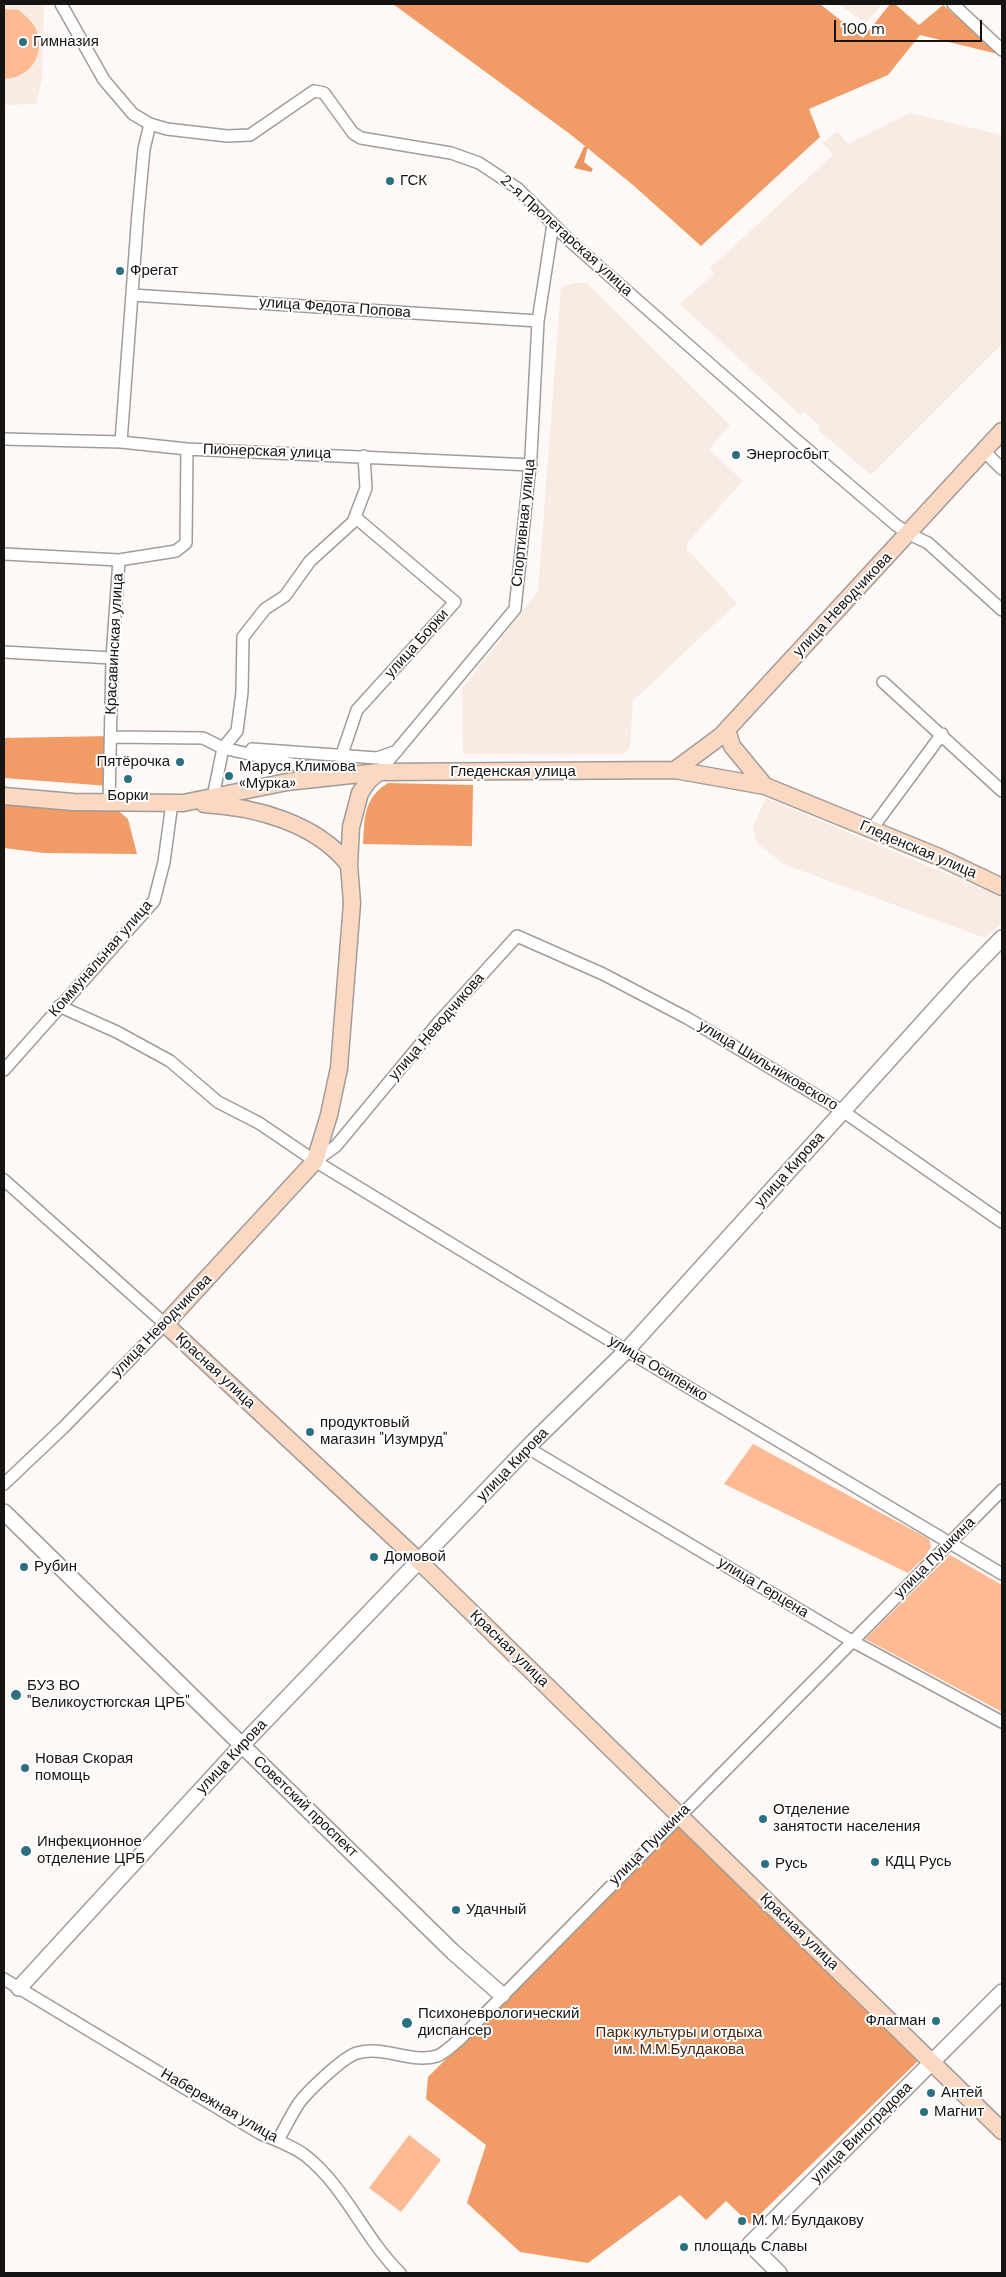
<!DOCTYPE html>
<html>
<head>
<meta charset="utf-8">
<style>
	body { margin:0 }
	#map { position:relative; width:1006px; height:2277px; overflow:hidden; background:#fef9f6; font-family:"DM Sans",sans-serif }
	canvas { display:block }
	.frame { position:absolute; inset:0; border:5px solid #161413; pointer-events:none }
	.scale { position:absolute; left:834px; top:20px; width:148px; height:22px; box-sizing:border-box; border:2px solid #161413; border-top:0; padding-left:6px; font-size:15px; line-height:18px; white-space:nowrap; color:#161413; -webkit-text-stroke:4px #fff; paint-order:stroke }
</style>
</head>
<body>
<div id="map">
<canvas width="1006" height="2277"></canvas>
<div class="frame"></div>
<div class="scale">100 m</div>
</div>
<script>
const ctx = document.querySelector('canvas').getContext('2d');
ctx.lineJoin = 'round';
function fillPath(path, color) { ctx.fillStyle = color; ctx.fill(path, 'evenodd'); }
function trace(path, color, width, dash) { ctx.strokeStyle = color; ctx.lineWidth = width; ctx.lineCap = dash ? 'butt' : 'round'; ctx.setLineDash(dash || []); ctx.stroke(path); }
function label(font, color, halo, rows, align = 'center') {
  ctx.font = font + ' "DM Sans",sans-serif'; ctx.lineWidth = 4; ctx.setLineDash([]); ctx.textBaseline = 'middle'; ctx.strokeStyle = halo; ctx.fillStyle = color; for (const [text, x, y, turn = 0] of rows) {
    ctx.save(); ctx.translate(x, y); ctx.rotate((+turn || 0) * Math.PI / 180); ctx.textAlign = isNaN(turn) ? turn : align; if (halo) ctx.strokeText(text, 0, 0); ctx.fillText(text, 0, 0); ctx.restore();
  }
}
fillPath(new Path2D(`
	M4,4H44L42,80L36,104L4,105Z
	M838,4H882L866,23Z
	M910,113L1002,135V344L871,475L818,430L820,426L804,412L800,415L680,304L714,274L710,268L833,155L823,143L837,131L848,144Z
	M574,283H587L730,425L709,449L743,481L687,543V549L737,603L633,701L630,747L623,754H463L462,689L538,591L561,287Z
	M766,798L1002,897V923L985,938L783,864L757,843L753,827Z`), '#f7ebe4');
fillPath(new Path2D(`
	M4,9L19,10C25,16 35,23 37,32C45,57 29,78 4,79Z
	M753,1444L922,1535L929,1539L931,1547L925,1557L908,1573L724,1484Z
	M950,1555L1002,1585V1712L865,1639Z
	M409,2135L441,2160L401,2212L369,2188Z`), '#fdba93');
fillPath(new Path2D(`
	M393,4H820L863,38L890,4H895L919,25L943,5L1002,55L920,35L888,75L809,109L820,137L701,246L633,185L570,134Z
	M110,736L109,786L4,778V738Z
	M388,783L473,785L472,846L363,844C365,817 363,799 388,783Z
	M4,796L109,803L128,819L137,854L44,853L4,848Z
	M679,1826L919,2060L750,2224L726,2201L706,2220L680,2195L588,2263L520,2252L467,2203L486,2145L426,2099L428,2077Z`), '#f19b66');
fillPath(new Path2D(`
	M588,146L584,162L593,169L591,172L574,168L584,147Z`), '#ea9460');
const minor = new Path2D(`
	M61,4L104,80L133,114L150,124L167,129L227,136L250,135L314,91L324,93L353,133L361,138L451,153L479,163L517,188L571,242L794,438L896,525L909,534L928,543L1002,610
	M953,4L1002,50
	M132,295L538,321
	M4,439L121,442L187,449L531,465
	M121,442L138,213L144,149L150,124
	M984,451L1002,469
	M4,554L119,560
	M4,652L112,658
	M883,682L1002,791
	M111,737L203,738L223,748L340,775L342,754L357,710L455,602L355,517
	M252,749L377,758L397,751
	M379,772L515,609L531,456L538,321L553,224
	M213,797L223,748L237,731L242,692L243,637L265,609L285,596L310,561L353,522L366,488L364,456
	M109,803L112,658L119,560L176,551L186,543L187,449
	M871,830L942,734
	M59,1006L117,1032L170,1061L218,1102L259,1123L315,1161L624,1349L1002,1574
	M4,1070L154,901L164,862L172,803
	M315,1161L336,1146L438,1023L517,936L603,974L687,1018L844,1112L1002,1222
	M4,1180L165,1324L63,1428L4,1484
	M528,1448L852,1641L1002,1722
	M4,1979L261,2134C276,2140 293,2146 306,2156C346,2188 364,2238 400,2273
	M278,2140C285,2128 291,2115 299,2103C308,2091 343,2057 357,2053C385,2045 411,2064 437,2056C445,2053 452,2045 459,2040L1002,1490`);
const tertiary = new Path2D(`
	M4,1512L453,1952L502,1995
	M19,1988L242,1745L534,1441L627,1350L965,976L1002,938
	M779,2273L750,2244L1002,1992`);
const secondary = new Path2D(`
	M727,730L732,746L765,786
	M675,770L721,736L1002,431
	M379,772L368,781L360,793L351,827L349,865L352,903L339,1068L329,1115L315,1161L165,1324L420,1562L1002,2131
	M4,796L73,802L183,803L287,782L379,772L675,770L765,786L939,857L1002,887
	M204,804C256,807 316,823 349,865`);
trace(minor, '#a09c99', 14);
trace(tertiary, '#a09c99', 18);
trace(secondary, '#a09c99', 19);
trace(minor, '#fff', 11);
trace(tertiary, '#fff', 15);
trace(secondary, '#fad8c1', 16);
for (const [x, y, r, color] of [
	[23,42,5,"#2c7080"],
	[390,181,5,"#2c7080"],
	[120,271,5,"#2c7080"],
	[736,455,5,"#2c7080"],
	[180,762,5,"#2c7080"],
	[229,776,5,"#2c7080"],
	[128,779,5,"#2c7080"],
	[310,1432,5,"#2c7080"],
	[374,1557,5,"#2c7080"],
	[24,1567,5,"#2c7080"],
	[16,1695,6,"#2c7080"],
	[25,1768,5,"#2c7080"],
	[763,1819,5,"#2c7080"],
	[26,1851,6,"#2c7080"],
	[875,1862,5,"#2c7080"],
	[765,1864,5,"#2c7080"],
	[456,1910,5,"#2c7080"],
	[936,2021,5,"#2c7080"],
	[407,2023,6,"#2c7080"],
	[931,2093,5,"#2c7080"],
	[924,2112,5,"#2c7080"],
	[742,2221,5,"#2c7080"],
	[684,2247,5,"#2c7080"]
]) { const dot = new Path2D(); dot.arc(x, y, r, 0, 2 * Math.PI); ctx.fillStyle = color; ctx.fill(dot); trace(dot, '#fff', 2); }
label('15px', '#161413', '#fff', [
	["Гимназия",33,42],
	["ГСК",400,181],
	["Фрегат",130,271],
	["Энергосбыт",746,455],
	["Пятёрочка",170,762,"right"],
	["Маруся Климова",239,767],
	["«Мурка»",239,784],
	["Борки",128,796,"center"],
	["продуктовый",320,1423],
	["магазин \"Изумруд\"",320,1440],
	["Домовой",384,1557],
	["Рубин",34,1567],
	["БУЗ ВО",27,1686],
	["\"Великоустюгская ЦРБ\"",27,1703],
	["Новая Скорая",35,1759],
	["помощь",35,1776],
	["Отделение",773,1810],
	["занятости населения",773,1827],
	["Инфекционное",37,1842],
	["отделение ЦРБ",37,1859],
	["КДЦ Русь",885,1862],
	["Русь",775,1864],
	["Удачный",466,1910],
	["Психоневрологический",418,2014],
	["диспансер",418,2031],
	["Флагман",926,2021,"right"],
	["Антей",941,2093],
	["Магнит",934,2112],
	["М. М. Булдакову",752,2221],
	["площадь Славы",694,2247]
], 'left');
label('15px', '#161413', '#fff', [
	["2-я Пролетарская улица",566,236,42],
	["улица Федота Попова",335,308,4],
	["Пионерская улица",267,452,2],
	["Спортивная улица",524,523,-84],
	["улица Неводчикова",843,605,-47],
	["Красавинская улица",115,644,-87],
	["улица Борки",417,644,-48],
	["Гледенская улица",513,772],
	["Гледенская улица",918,850,23],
	["Коммунальная улица",101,959,-49],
	["улица Неводчикова",437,1027,-49],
	["улица Шильниковского",768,1066,31],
	["улица Кирова",790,1170,-48],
	["улица Неводчикова",162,1326,-46],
	["улица Осипенко",658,1369,31],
	["Красная улица",215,1371,43],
	["улица Кирова",513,1465,-46],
	["улица Пушкина",935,1558,-45],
	["улица Герцена",763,1588,31],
	["Красная улица",509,1649,44],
	["улица Кирова",232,1757,-47],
	["Советский проспект",305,1807,44],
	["улица Пушкина",650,1845,-45],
	["Красная улица",799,1932,44],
	["Набережная улица",219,2106,30],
	["улица Виноградова",862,2133,-45]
]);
label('15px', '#482610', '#fff', [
	["Парк культуры и отдыха",679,2033],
	["им. М.М.Булдакова",679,2050]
]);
</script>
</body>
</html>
